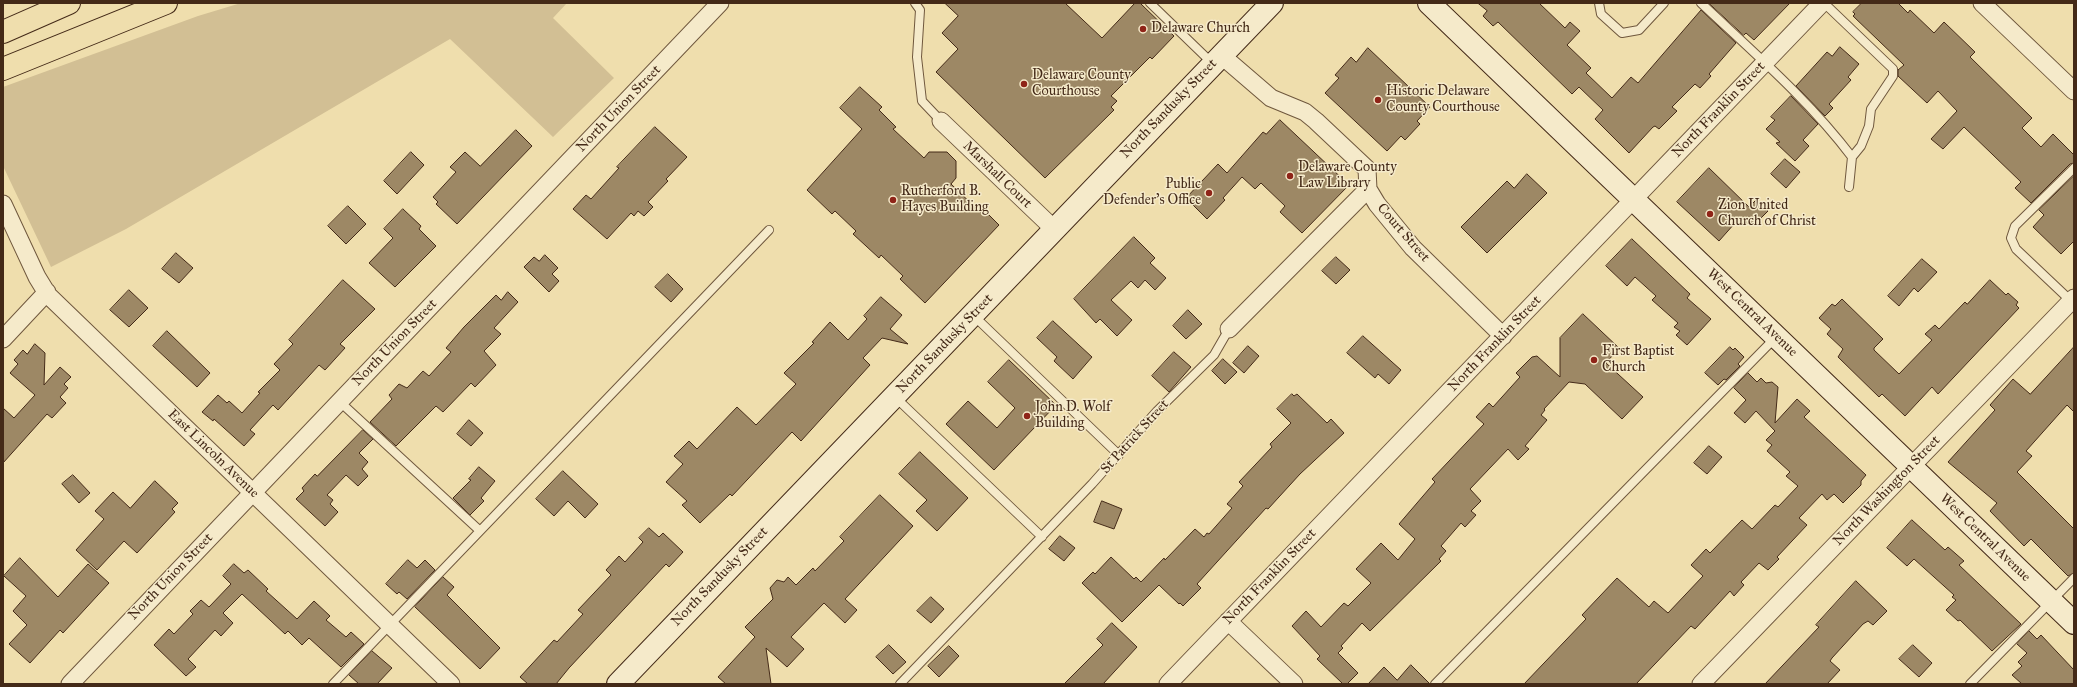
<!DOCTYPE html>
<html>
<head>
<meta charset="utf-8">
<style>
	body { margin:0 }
	#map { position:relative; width:2077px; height:687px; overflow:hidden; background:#efdead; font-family:"IM FELL Great Primer",serif }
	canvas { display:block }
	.frame { position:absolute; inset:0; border:4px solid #442a18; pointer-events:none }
</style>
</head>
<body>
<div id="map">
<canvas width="2077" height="687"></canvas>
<div class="frame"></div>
</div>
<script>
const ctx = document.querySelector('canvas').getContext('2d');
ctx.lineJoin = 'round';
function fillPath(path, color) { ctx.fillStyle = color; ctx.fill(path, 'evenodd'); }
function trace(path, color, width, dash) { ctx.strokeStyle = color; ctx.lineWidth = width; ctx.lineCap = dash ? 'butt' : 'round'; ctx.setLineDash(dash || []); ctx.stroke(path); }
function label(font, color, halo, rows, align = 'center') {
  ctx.font = font + ' "IM FELL Great Primer",serif'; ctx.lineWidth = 3; ctx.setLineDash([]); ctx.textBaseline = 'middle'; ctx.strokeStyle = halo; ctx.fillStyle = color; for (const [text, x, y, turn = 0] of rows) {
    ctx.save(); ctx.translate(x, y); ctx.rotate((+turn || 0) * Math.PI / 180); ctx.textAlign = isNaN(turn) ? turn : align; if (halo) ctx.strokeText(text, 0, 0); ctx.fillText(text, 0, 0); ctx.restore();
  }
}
fillPath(new Path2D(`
	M241,3H567L553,18L614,78L553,137L450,39L126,229L51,267L3,166V87L198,16Z`), '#d2bf94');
const building = new Path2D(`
	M945,3H1065L1102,38L1135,3H1140L1174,36L1152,59L1150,57L1111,96L1117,101L1111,107L1114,110L1045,178L936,72L958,49L942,33L958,16Z
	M1478,3H1539L1565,28L1570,22L1580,31L1567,45L1591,68L1586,73L1612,98L1631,77L1638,83L1701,10L1736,43L1709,74L1711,76L1700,88L1695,84L1672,107L1677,111L1659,129L1655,126L1653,127L1629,153L1595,119L1603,110L1579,87L1572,94L1498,22L1493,26L1483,16L1487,11Z
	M1709,3H1790L1754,40L1746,33L1744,35Z
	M1862,3H1898L1908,13L1910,10L1934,33L1944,22L1975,52L1970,57L2032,118L2022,128L2041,147L2053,134L2074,155V163L2070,164L2031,203L2015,188L2021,182L1964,127L1943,149L1931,139L1957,111L1938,91L1927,103L1898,76V70L1904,65L1853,16L1855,14L1853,12Z
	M1840,47L1859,64L1848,77L1851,80L1829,104L1833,108L1825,116L1796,86L1827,52L1832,56Z
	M1368,48L1430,107L1417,121L1420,124L1405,140L1401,136L1387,151L1325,93L1339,78L1335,75L1351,57L1356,62Z
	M860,87L882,107L879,110L896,127L893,129L924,158L929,152H947L956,161V178L951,184L981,213L984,210L999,225L925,303L900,279L903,276L881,255L879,258L853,234L856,231L835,211L832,214L807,190L862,129L840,108Z
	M1791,96L1818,124L1803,140L1809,146L1795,161L1776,143L1780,142L1766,129L1775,120L1771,117Z
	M1280,120L1349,185L1302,233L1280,212L1285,206L1261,183L1255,189L1242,177L1223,198L1225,200L1207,219L1186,198L1218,164L1227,173L1263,132L1266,134Z
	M655,127L687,157L666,179L668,181L648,202L653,207L644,216L638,211L634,216L631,213L607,239L573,209L586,195L591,199L619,168L617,167Z
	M516,130L532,146L457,224L436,204L438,202L433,197L456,172L450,167L465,152L480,166Z
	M411,152L424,165L397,194L384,181Z
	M1785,159L1800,172L1786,188L1771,174Z
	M1709,168L1749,207L1756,200L1768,211L1756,223H1735L1719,241L1677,202Z
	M1527,174L1547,193L1487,253L1461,227L1507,181L1514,188Z
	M2074,176V241L2061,254L2033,227L2044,215L2039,210Z
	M348,206L366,224L346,244L328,226Z
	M403,209L421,226L419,229L436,246L395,287L369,263L393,238L384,229Z
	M1134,237L1155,258L1150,263L1166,278L1155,290L1145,280L1138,288L1131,281L1111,300L1132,320L1117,336L1100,319L1096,323L1074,299Z
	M1632,239L1690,294L1687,298L1711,319L1687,345L1676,335L1680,331L1674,327L1678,323L1652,300L1656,296L1635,277L1627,286L1606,266Z
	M176,253L193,268L179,283L162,269Z
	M545,255L558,268L552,274L559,281L549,292L524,267L534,257L539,261Z
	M1336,257L1350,270L1336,284L1322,271Z
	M1922,259L1937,272L1918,292L1914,288L1899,306L1888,296Z
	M668,274L683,289L671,302L655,287Z
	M343,280L375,309L340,344L345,348L325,370L319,365L278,410L273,405L250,430L255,434L244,446L214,419L213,421L202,412L218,395L227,403L229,401L242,413L260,393L258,392L280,370L274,364L293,344L289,340Z
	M1990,280L2006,295L2008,293L2018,302L2016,305L2019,308L1938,394L1932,387L1905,416L1882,394L1879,397L1838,357L1843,349L1827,334L1831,329L1819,318L1832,304L1835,306L1842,299L1883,339L1874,348V350L1899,374L1932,340L1925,334L1935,325L1939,329L1965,302L1967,304Z
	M129,290L148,308L129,327L110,310Z
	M508,292L518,302L494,328L501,334L484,351L496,365L475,387L471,383L443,412L436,406L396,446L370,422L392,399L389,395L399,384L407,388L423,371L429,376L451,352L446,348L464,327L496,295L501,300Z
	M881,297L902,315L890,329L908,344L882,338L863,358L870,365L801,441L792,432L732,496L730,494L700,523L682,505L687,501L666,482L683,464L674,456L689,441L697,449L737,407L756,425L796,384L784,373L814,343L812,342L830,322L848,340L867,319L864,316Z
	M1188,310L1202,324L1186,339L1173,326Z
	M1583,314L1619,348L1606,363L1643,397L1622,419L1585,384L1569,382L1544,409L1545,410L1541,415L1547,420L1525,446L1529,449L1518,460L1508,449L1470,489L1481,501L1471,511L1476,515L1465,527L1461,523L1441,546L1446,551L1439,559L1441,561L1370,631L1362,623L1341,646L1343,648L1338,653L1358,673L1347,684H1343L1317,659L1320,656L1292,626L1306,611L1321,627L1344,603L1348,606L1371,583L1356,569L1381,543L1398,560L1415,539L1399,524L1435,482L1432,479L1484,424L1476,417L1489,403L1493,407L1520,377L1516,373L1532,357L1537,356L1560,377V338Z
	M1053,321L1092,357L1073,379L1054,361L1057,357L1037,338Z
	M167,331L210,373L197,387L153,346Z
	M1363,336L1401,370L1389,384L1378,374L1375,378L1347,353Z
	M35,344L45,353L44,385L60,367L71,377L64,384L68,388L60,397L66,403L52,418L47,414L3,463V408L14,418L35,395L10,373L18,364L14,360L23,350L27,354Z
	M1248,346L1259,356L1244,373L1233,363Z
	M1730,347L1733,350L1735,348L1744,357L1738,364L1740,366L1726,380L1724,379L1718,385L1705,373Z
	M2074,347V412L2067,405L2026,451L2032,456L2017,472L2074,529V573L2068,576L2031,539L2024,546L1990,511L1997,503L1948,462L1995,410L1990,405L2013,379L2030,394Z
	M1174,352L1191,367L1169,392L1152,376Z
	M1223,359L1237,372L1225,384L1212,371Z
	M1009,360L1056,405L994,470L946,424L968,401L997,428L1015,408L988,382Z
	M1748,373L1757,382L1761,378L1766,383L1772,382L1778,387L1775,423L1797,399L1810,411L1804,417L1866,475L1861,481V485L1843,503L1834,494L1827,500L1822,494L1799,518L1807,525L1777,557L1779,559L1768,570L1759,563L1741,582L1744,585L1734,596L1730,591L1695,629L1691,626L1636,684H1524L1586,619L1582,615L1617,578L1649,607L1654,601L1668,613L1703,576L1691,565L1706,549L1710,553L1742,520L1752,529L1775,505L1778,507L1798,486L1786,476L1790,472L1767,451L1772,445L1766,440L1775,431L1756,411L1745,423L1734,413L1746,400L1734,388Z
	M1292,394L1294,396L1297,394L1327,423L1331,419L1344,433L1300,474L1268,509L1266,508L1197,584L1201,588L1183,606L1180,603L1179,604L1159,585L1122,622L1082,583L1093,572L1095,574L1111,557L1134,579L1136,577L1141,582L1164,558L1165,560L1195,529L1204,537L1207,533L1209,534L1232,508L1227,504L1243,486L1239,482L1272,447L1270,444L1291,423L1277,409Z
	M469,420L483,433L471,446L457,434Z
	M363,430L373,439L359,453L368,462L362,469L368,476L358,486L346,475L327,495L333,500L330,504L338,512L325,526L296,499L304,491L302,488L315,474L317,476Z
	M1709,446L1722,457L1707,474L1694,463Z
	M920,452L968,498L937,531L916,511L927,500L899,474Z
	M479,467L495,481L481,498L484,501L470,515L453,498L471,480L469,479Z
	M563,471L598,504L585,518L568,501L554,516L536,499Z
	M73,475L90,493L79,503L62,484Z
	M155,481L178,503L172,509L175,512L137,553L124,541L97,570L76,550L104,519L95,511L113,492L130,508Z
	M880,495L913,526L845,599L857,610L845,623L824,603L791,637L804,649L787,667L766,648L771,684H726L718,677L755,637L745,627L773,599L770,588L777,580L784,582L788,577L796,585L813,568L815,571L844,541L840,537Z
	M1102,501L1122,509L1114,529L1094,522Z
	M1912,520L1945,550L1948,547L1964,561L1959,565L2021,624L1992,651L1960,620L1958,621L1946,610L1956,600L1952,597L1954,595L1914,559L1907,566L1887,548Z
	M649,528L659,537L663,533L683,552L669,567L666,564L569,668L556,684H528L520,677L554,640L557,642L583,614L578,610L611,575L606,570L619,556L625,562L643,542L639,538Z
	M1060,536L1075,548L1064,561L1049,549Z
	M20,558L58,597L88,564L109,583L63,633L60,630L30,663L9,644L27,625L13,611L26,596L4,576Z
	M408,560L417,568L425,560L435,570L407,599L399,592L397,594L386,584Z
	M234,564L244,573L248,570L268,589L266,591L297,619L314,601L330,616L326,620L346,637L351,632L364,644L341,667L309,638L302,645L288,631L285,634L242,594L223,613L233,623L221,636L215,630L188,659L196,667L186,676L154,645L169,629L174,634L193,614L190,611L201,600L209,607L231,584L223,576Z
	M443,577L454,587L447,595L500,648L480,669L415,607Z
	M1856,581L1887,611L1873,625L1868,621L1863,624L1832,658L1830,661L1840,670L1827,684H1765L1819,627L1816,625Z
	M931,597L944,609L931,623L917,611Z
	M1112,623L1137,647L1103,684H1064L1103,645L1097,639Z
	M2029,631L2037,639L2041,635L2074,670V684H2022L2012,675L2022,666L2018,662L2027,653L2017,644Z
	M889,645L906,662L893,674L876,657Z
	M1913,645L1932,663L1919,677L1899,659Z
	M949,646L959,656L939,677L928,666Z
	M372,651L392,668L377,684H359L349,675Z
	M1411,665L1430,684H1368L1384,667L1397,680Z`);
fillPath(building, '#9d8865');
trace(building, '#442a18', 1);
const lane = new Path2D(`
	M915,3L920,10L917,57L922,101L941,121
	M1150,3L1212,63
	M1599,3L1601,14L1622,33L1639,30L1664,3
	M1701,3C1753,52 1809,100 1852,157
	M1824,3L1893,69V76L1871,109L1869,126L1861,146L1852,157L1849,187
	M2071,301L2016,249L2011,238L2015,226L2074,168
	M974,316L1119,455
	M895,397L1042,537
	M339,401L479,530
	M333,684L769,230
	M900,684L1092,484L1157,411L1214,355L1229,329
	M1435,684L1776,337
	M1970,684L2074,578`);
const street = new Path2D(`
	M1982,3L2074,91
	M1221,55L1271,98L1305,112L1316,121L1367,169L1368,189L1377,204L1413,248L1503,336
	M941,121L1054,229
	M3,204L37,277L48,295L451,684
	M1229,329L1368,189
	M3,339L47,292
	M1228,621L1294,684
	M70,684L720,3
	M1168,684L1822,3
	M1701,684L2074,298`);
const secondary = new Path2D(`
	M1429,3L2074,623
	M618,684L1272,3`);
const highway = new Path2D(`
	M3,32L69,3
	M3,69L166,3`);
trace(lane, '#6f573d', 10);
trace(street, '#6f573d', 19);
trace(secondary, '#442a18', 24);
trace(highway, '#442a18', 24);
trace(lane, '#f5eaca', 8);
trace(street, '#f5eaca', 17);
trace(secondary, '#f5eaca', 22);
trace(highway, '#efdead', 22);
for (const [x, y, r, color] of [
	[1143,29,4,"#8f2418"],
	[1024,84,4,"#8f2418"],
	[1378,100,4,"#8f2418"],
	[1290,176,4,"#8f2418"],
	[1209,193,4,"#8f2418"],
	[893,200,4,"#8f2418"],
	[1710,214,4,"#8f2418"],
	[1594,360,4,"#8f2418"],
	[1027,416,4,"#8f2418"]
]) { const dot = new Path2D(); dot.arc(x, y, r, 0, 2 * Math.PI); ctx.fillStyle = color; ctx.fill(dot); trace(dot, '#f5eaca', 1.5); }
label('14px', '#442a18', '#f5eaca', [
	["Delaware Church",1151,29],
	["Delaware County",1032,76],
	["Courthouse",1032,92],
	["Historic Delaware",1386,92],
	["County Courthouse",1386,108],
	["Delaware County",1298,168],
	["Law Library",1298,184],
	["Public",1201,185,"right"],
	["Defender's Office",1201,201,"right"],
	["Rutherford B.",901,192],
	["Hayes Building",901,208],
	["Zion United",1718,206],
	["Church of Christ",1718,222],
	["First Baptist",1602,352],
	["Church",1602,368],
	["John D. Wolf",1035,408],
	["Building",1035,424]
], 'left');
label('14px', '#442a18', '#f5eaca', [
	["North Union Street",619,109,-46],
	["North Sandusky Street",1169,109,-46],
	["North Franklin Street",1719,110,-46],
	["Marshall Court",997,175,44],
	["Court Street",1403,233,49],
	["West Central Avenue",1752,313,44],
	["North Union Street",395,343,-46],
	["North Sandusky Street",945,344,-46],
	["North Franklin Street",1495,344,-46],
	["St Patrick Street",1135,437,-48],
	["East Lincoln Avenue",213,454,44],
	["North Washington Street",1887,491,-46],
	["West Central Avenue",1985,538,44],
	["North Union Street",171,577,-46],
	["North Sandusky Street",720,577,-46],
	["North Franklin Street",1270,577,-46]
]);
</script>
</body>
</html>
